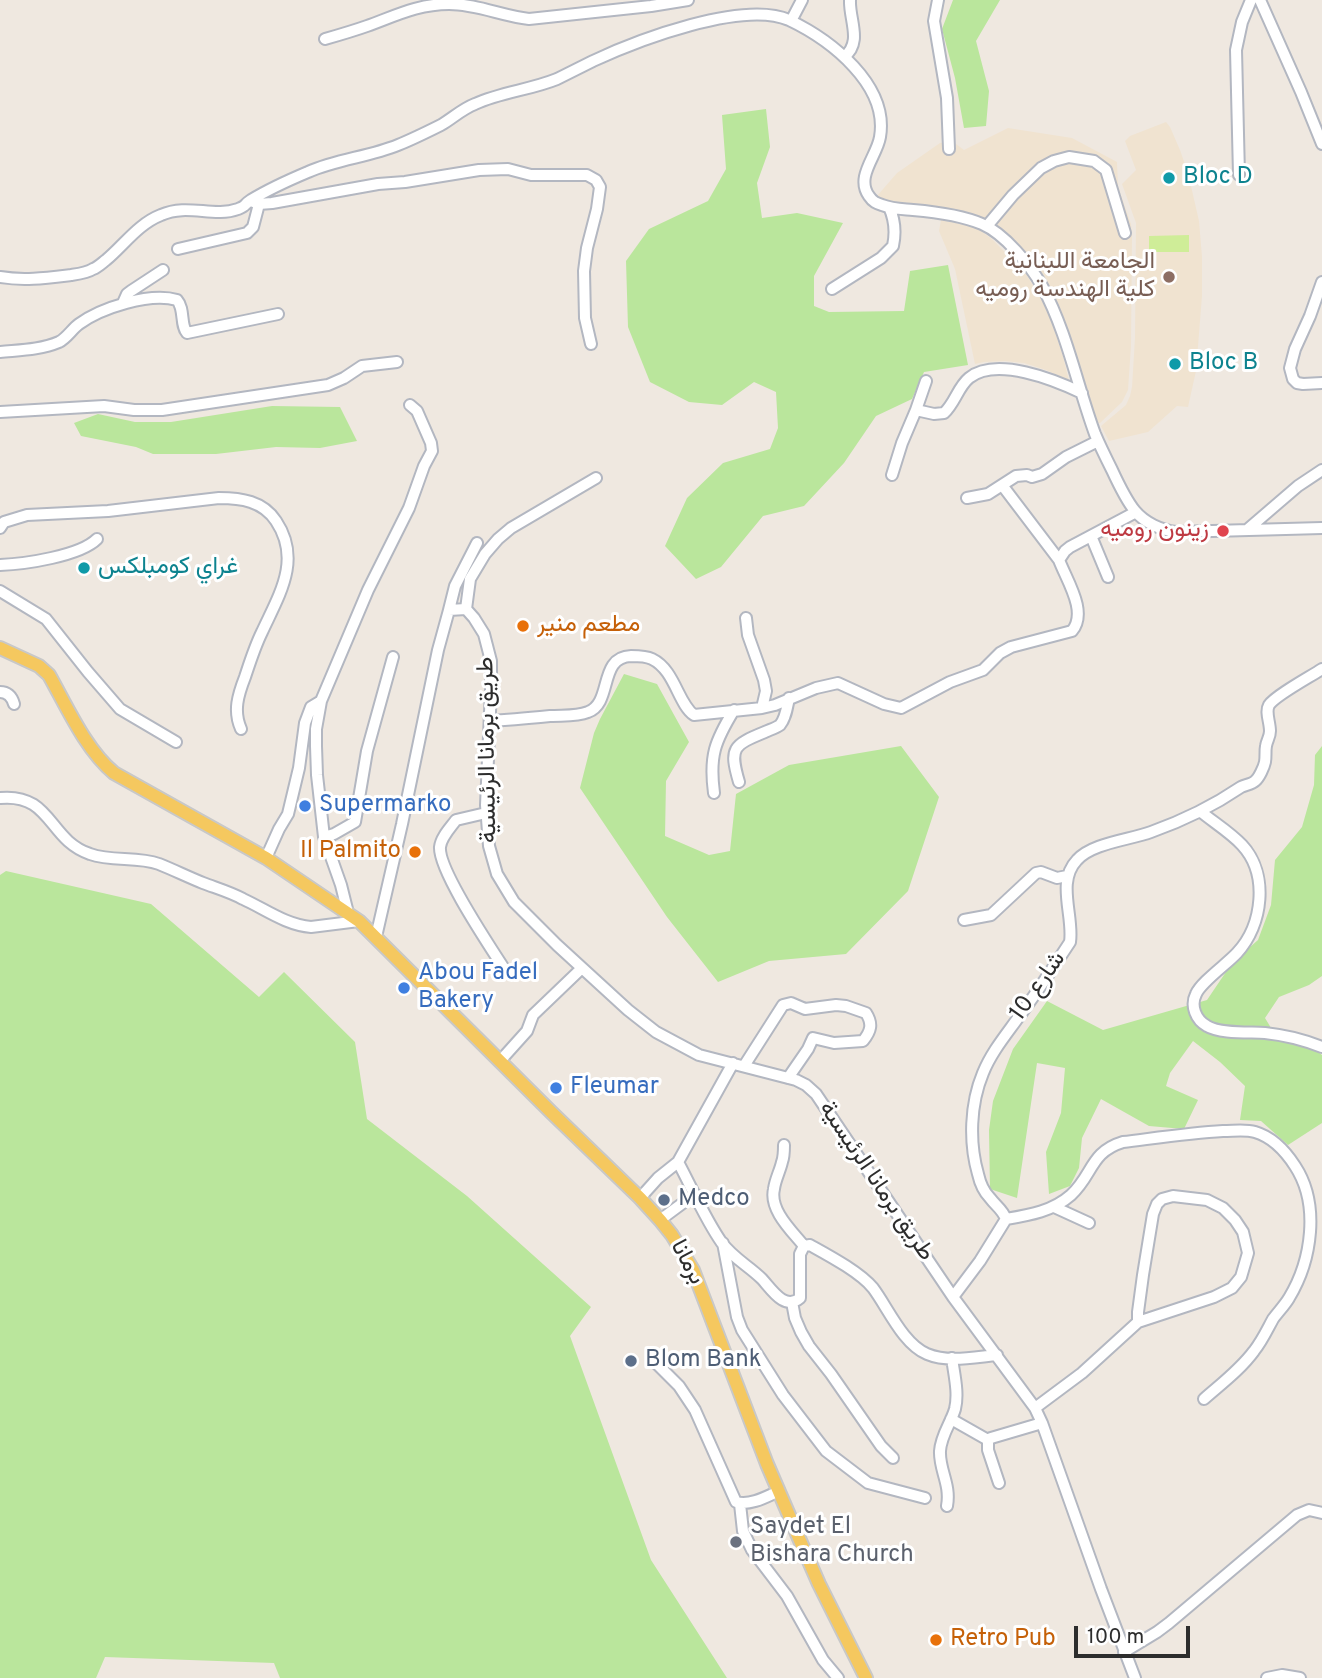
<!DOCTYPE html>
<html>
<head>
<meta charset="utf-8">
<style>
	body { margin:0 }
	#map { position:relative; width:1322px; height:1678px; overflow:hidden; background:#efe8e0; font-family:Overpass,sans-serif }
	canvas { display:block }
	.scale { position:absolute; left:1074px; top:1626px; width:116px; height:32px; box-sizing:border-box; border:4px solid #2d2d2d; border-top:0; padding-left:9px; font-size:21px; line-height:24px; white-space:nowrap; color:#2d2d2d; -webkit-text-stroke:5px #fff; paint-order:stroke }
</style>
</head>
<body>
<div id="map">
<canvas width="1322" height="1678"></canvas>
<div class="scale">100 m</div>
</div>
<script>
const ctx = document.querySelector('canvas').getContext('2d');
ctx.lineJoin = 'round';
function fillPath(path, color) { ctx.fillStyle = color; ctx.fill(path, 'evenodd'); }
function trace(path, color, width, dash) { ctx.strokeStyle = color; ctx.lineWidth = width; ctx.lineCap = dash ? 'butt' : 'round'; ctx.setLineDash(dash || []); ctx.stroke(path); }
function label(font, color, halo, rows, align = 'center') {
  ctx.font = font + ' Overpass,Vazirmatn,sans-serif'; ctx.lineWidth = 6; ctx.setLineDash([]); ctx.textBaseline = 'middle'; ctx.strokeStyle = halo; ctx.fillStyle = color; for (const [text, x, y, turn = 0] of rows) {
    ctx.save(); ctx.translate(x, y); ctx.rotate((+turn || 0) * Math.PI / 180); ctx.textAlign = isNaN(turn) ? turn : align; if (halo) ctx.strokeText(text, 0, 0); ctx.fillText(text, 0, 0); ctx.restore();
  }
}
fillPath(new Path2D(`
	M1166,122L1170,127L1180,150L1188,173L1199,221L1202,257V296L1196,371L1188,407L1177,406L1148,432L1109,441L1101,426L1126,405L1130,396L1132,387L1135,338L1136,223L1122,184L1136,170L1125,141L1130,136Z
	M1008,128L1072,138L1117,162L1118,187L1131,224L1132,236L1131,346L1128,390L1122,402L1100,423H1095L1045,286L988,224L881,202L877,196L897,173L940,143L952,141L964,150Z
	M941,220L976,227L993,240L1025,273L1045,303L1063,356L1069,381L1046,370L1024,363L1005,361L984,362L975,364L955,269L939,231Z`), '#f0e3d0');
fillPath(new Path2D(`
	M953,0H1000L976,41L989,91L986,126L964,128L955,78L942,29Z
	M766,109L770,147L757,183L762,218L797,213L843,223L814,276V306L829,312L904,311L910,271L948,265L968,365L924,372L912,399L876,416L844,463L804,506L763,516L721,567L696,579L665,546L687,498L723,463L770,449L778,428L776,392L754,382L722,405L689,402L650,382L628,327L626,261L649,229L708,201L726,169L722,115Z
	M272,406L340,407L357,441L320,448L276,447L216,454H153L136,447L81,436L74,423L98,414L135,422H171Z
	M624,674L657,684L689,742L666,781L665,836L709,855L730,851L736,794L789,765L901,746L939,797L908,891L846,954L769,961L718,982L667,917L580,788L594,733L600,719Z
	M1322,746V976L1309,985L1279,997L1265,1018L1279,1041L1298,1036L1322,1055V1123L1288,1145L1261,1121L1240,1120L1245,1086L1220,1062L1193,1041L1170,1073L1166,1086L1198,1100L1184,1129L1149,1126L1101,1099L1082,1138L1079,1168L1070,1186L1049,1194L1046,1152L1061,1113L1065,1068L1037,1063L1017,1198L990,1189L989,1130L993,1101L1013,1049L1047,1001L1103,1030L1207,1000L1232,963L1258,940L1271,905L1275,860L1302,827L1314,785L1315,755Z
	M6,871L151,904L259,997L284,972L355,1042L367,1119L467,1196L591,1307L570,1336L651,1560L727,1678H280L274,1663L105,1657L96,1678H0V875Z`), '#bae69c');
fillPath(new Path2D(`
	M1189,235V252H1149V236Z`), '#cfed98');
const minor = new Path2D(`
	M938,0L934,21L947,98L949,149
	M1260,0L1301,92L1322,144
	M791,21L802,0
	M325,39C339,35 353,31 367,26C395,16 418,4 449,4C477,4 502,16 529,19L651,6L688,0
	M844,57C863,42 849,20 850,0
	M1239,175L1236,50L1242,22L1251,0
	M251,201L259,204L272,203L378,184L405,182L479,170L508,169L531,175H587L596,180L600,187L597,209L587,248L584,271L585,318L591,344
	M987,226L1013,195L1041,168L1054,161L1069,157L1094,161L1106,170L1125,233
	M178,249L247,233L253,227L259,204
	M0,277C24,281 46,278 71,275C78,274 87,273 93,269C98,267 102,263 106,260C124,245 138,224 161,215C188,203 213,218 238,209C248,205 242,206 251,200C269,189 289,180 308,172C337,159 369,157 398,145C413,139 427,132 441,125C453,118 462,109 475,104C501,92 530,90 557,79C569,73 581,67 593,61C638,40 743,0 789,20C831,40 889,85 880,137C877,156 855,177 869,196C873,202 876,203 882,205C892,209 903,209 913,210C936,212 961,215 982,224C1005,234 1030,265 1042,286C1067,332 1077,385 1095,434C1100,446 1106,458 1112,470C1118,483 1126,500 1135,511C1145,523 1161,530 1176,532L1322,528
	M1322,282L1310,316L1295,349L1290,368L1293,379L1297,383L1303,384L1322,383
	M832,289L881,258L893,246C896,232 895,220 889,207
	M123,303L127,294L131,291L163,270
	M0,352C20,350 40,350 59,342C67,338 72,329 79,324C101,308 150,292 177,300C185,309 180,325 187,333L278,314
	M916,410L926,381
	M0,412L104,406L134,410H162L328,385L344,378L362,366L397,362
	M892,475L902,443L916,410L934,414L944,413C955,403 958,387 969,378C996,356 1055,380 1082,393
	M1002,485L1059,560
	M967,498L988,494L1016,476L1027,475L1032,477L1042,474L1066,457L1098,441
	M0,528L4,522L27,515L108,511L219,498C241,498 263,501 276,521C302,560 279,595 262,632C255,646 250,662 245,677C238,695 233,711 241,729
	M1248,529L1298,486L1322,470
	M1091,536L1108,577
	M0,565C25,564 80,556 97,539
	M0,591L46,619L88,672L120,709L176,742
	M466,609L470,579L485,554L498,539L511,528L596,478
	M449,610L455,586L477,543
	M746,618L748,635L764,680L766,691L762,708
	M0,692C8,692 12,697 14,704
	M490,721C510,720 530,718 550,716C562,715 576,717 588,712C613,703 598,657 631,656C638,656 646,656 652,659C675,670 678,704 694,715L762,708L775,705L816,688L838,683L884,704L901,708L950,682L983,670L1000,653L1011,647L1072,631C1088,612 1067,581 1059,560L1065,551L1070,547L1136,512
	M739,782C729,748 733,745 765,732C769,730 776,728 780,725C786,718 787,707 789,698
	M714,793C709,756 715,741 734,710
	M0,798C52,793 48,840 90,854C112,862 137,856 159,864C174,870 188,877 203,883C216,888 230,892 243,899C265,909 286,925 311,927L359,921
	M1200,811C1213,822 1230,832 1242,845C1269,874 1263,925 1237,953C1227,964 1201,982 1196,994C1190,1006 1196,1020 1207,1026C1220,1034 1249,1032 1265,1033C1285,1035 1304,1040 1322,1047
	M486,813L456,820C451,827 441,837 440,847C438,870 491,948 505,970
	M324,837L334,834L355,822L367,751L393,657
	M266,858L279,829L288,814L299,768L305,723L311,707L321,701
	M348,913L341,885L324,837L317,775L316,746V729L321,701L368,590L409,508L424,466L432,451L431,443L417,411L410,405
	M964,920L991,915L1036,873L1041,872L1057,878L1067,876
	M376,937L402,824L438,650L449,610L466,609L474,618L484,634L491,661V689L486,805L489,846L497,874L514,902L557,945L628,1010L656,1032L699,1055L796,1080L806,1085L816,1094L953,1297L1035,1408L1042,1423L1101,1589L1135,1678
	M500,1061L527,1031L533,1015L582,968
	M744,1066L783,1005L791,1003L805,1009L836,1005L846,1006L866,1013C873,1024 871,1031 863,1041L834,1043L813,1038L808,1049L788,1078
	M784,1145C784,1151 784,1157 782,1162C780,1171 775,1180 774,1189C769,1210 792,1231 804,1246
	M678,1162C692,1188 705,1219 722,1243C733,1258 749,1266 762,1279C772,1290 785,1311 800,1298V1254L804,1246L810,1245C828,1255 860,1272 873,1288C888,1308 903,1344 927,1354C948,1363 975,1357 997,1355
	M640,1198L658,1178L678,1162L733,1063
	M1054,1207L1089,1223
	M1006,1219C1030,1215 1053,1211 1071,1195C1093,1175 1090,1152 1123,1142C1156,1138 1190,1133 1223,1131C1234,1131 1245,1129 1255,1132C1272,1137 1286,1152 1295,1166C1320,1204 1312,1260 1289,1298C1285,1305 1278,1312 1273,1319C1267,1330 1262,1341 1254,1351C1240,1370 1221,1384 1204,1399
	M660,1220L695,1194
	M723,1243L737,1317L742,1330L783,1395L826,1451L868,1483L925,1498
	M953,1297L980,1261L1006,1219C1003,1210 996,1206 990,1198C984,1192 980,1183 978,1174C969,1143 970,1104 983,1073C991,1053 1005,1036 1018,1018C1036,994 1053,968 1070,942C1074,916 1056,882 1077,860C1092,843 1129,840 1151,832C1182,821 1213,806 1241,787C1245,785 1252,784 1255,781C1259,778 1264,767 1265,762C1266,757 1265,751 1266,746C1267,740 1270,737 1270,731C1270,722 1265,712 1269,705C1276,695 1310,677 1322,669
	M792,1302L795,1318L801,1332L809,1346L831,1374L881,1446L893,1458
	M652,1359L679,1386L695,1410L736,1502C750,1506 766,1497 779,1491
	M1035,1408L1082,1373L1138,1322L1214,1297L1232,1288L1241,1277L1248,1253L1243,1232L1235,1220L1223,1208L1207,1200L1173,1196L1162,1199L1157,1204L1153,1214L1143,1275L1138,1312V1322
	M951,1419L988,1440
	M999,1483L988,1450V1440L991,1438L1042,1423
	M740,1504L743,1531L752,1550L787,1596L823,1660L838,1678
	M947,1506C951,1484 939,1470 940,1451C941,1435 951,1423 955,1409C959,1393 954,1374 952,1358
	M1124,1652L1157,1632L1169,1623L1297,1515L1309,1510L1322,1513
	M1267,1678L1282,1675L1300,1678`);
const major = new Path2D(`
	M0,648L39,666L49,675C67,707 86,750 114,773L266,858L359,921L551,1112L640,1198L660,1220L672,1235L693,1270L767,1464L798,1536L819,1584L866,1678`);
trace(minor, '#b3b7c1', 14);
trace(major, '#c8c8c8', 16);
trace(minor, '#fff', 10);
trace(major, '#f5c85f', 12);
for (const [x, y, r, color] of [
	[1169,178,7,"#0f9aa8"],
	[1169,277,7,"#8d6e63"],
	[1175,364,7,"#0f9aa8"],
	[1223,531,7,"#e0444e"],
	[84,568,7,"#0f9aa8"],
	[523,626,7,"#e8710a"],
	[305,806,7,"#3f7fe0"],
	[415,852,7,"#e8710a"],
	[404,988,7,"#3f7fe0"],
	[556,1088,7,"#3f7fe0"],
	[664,1200,7,"#5c6f8a"],
	[631,1361,7,"#5c6f8a"],
	[736,1542,7,"#6b7280"],
	[936,1640,7,"#e8710a"]
]) { const dot = new Path2D(); dot.arc(x, y, r, 0, 2 * Math.PI); ctx.fillStyle = color; ctx.fill(dot); trace(dot, '#fff', 2.5); }
label('24px', '#0d838f', '#fff', [
	["Bloc D",1183,178],
	["Bloc B",1189,364],
	["غراي كومبلكس",98,568]
], 'left');
label('24px', '#785e54', '#fff', [
	["الجامعة اللبنانية",1155,263],
	["كلية الهندسة روميه",1155,291]
], 'right');
label('24px', '#be3a42', '#fff', [
	["زينون روميه",1209,531]
], 'right');
label('24px', '#c56008', '#fff', [
	["مطعم منير",537,626],
	["Il Palmito",401,852,"right"],
	["Retro Pub",950,1640]
], 'left');
label('24px', '#2d2d2d', '#fff', [
	["طريق برمانا الرئيسية",489,750,-91],
	["شارع 10",1039,987,-55],
	["طريق برمانا الرئيسية",875,1182,56],
	["برمانا",686,1263,62]
]);
label('24px', '#366cbe', '#fff', [
	["Supermarko",319,806],
	["Abou Fadel",418,974],
	["Bakery",418,1002],
	["Fleumar",570,1088]
], 'left');
label('24px', '#4e5e75', '#fff', [
	["Medco",678,1200],
	["Blom Bank",645,1361]
], 'left');
label('24px', '#5b616d', '#fff', [
	["Saydet El",750,1528],
	["Bishara Church",750,1556]
], 'left');
</script>
</body>
</html>
